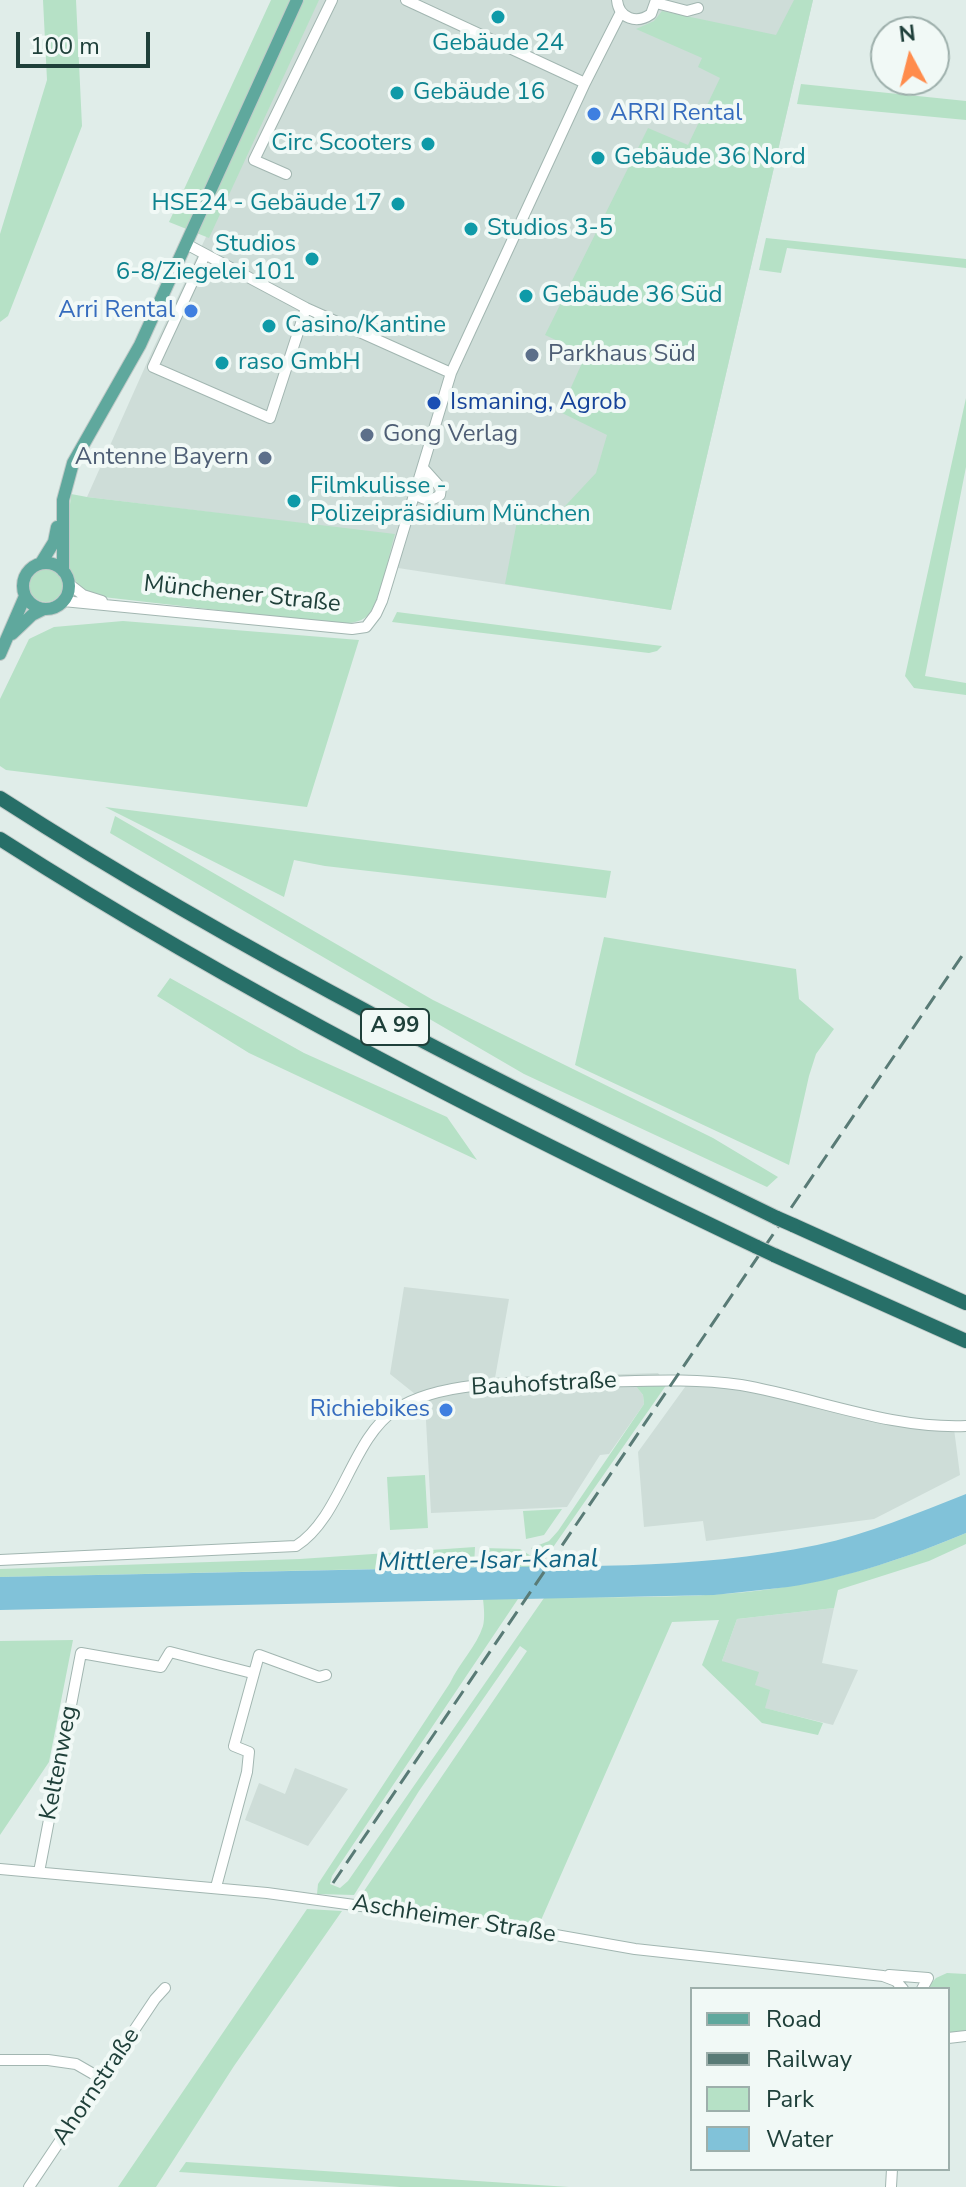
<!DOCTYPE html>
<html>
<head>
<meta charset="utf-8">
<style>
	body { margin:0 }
	#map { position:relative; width:966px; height:2187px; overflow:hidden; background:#e0ede9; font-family:"Nunito Sans",sans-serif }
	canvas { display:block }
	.legend { position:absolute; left:690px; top:1987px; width:260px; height:184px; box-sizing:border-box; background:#f1f9f6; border:2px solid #9dafab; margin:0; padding:10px 14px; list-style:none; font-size:24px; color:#1f403a }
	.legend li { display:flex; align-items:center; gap:16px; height:40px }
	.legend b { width:40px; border:2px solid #9dafab }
	.north { position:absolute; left:870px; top:16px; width:80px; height:80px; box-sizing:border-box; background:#f1f9f6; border:2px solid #9dafab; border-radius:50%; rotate:353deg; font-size:22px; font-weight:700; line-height:32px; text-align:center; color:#1f403a }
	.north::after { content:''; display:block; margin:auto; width:28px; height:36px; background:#ff8c4c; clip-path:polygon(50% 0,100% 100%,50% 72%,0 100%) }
	.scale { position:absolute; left:16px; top:32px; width:134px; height:36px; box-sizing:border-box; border:4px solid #1f403a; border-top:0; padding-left:10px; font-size:24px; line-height:28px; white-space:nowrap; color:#1f403a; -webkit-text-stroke:6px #f1f9f6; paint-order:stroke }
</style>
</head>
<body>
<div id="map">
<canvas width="966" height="2187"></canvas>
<ul class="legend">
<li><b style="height:10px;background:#5fa89d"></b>Road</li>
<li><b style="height:10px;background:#597b76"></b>Railway</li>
<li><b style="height:22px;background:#b6e1c6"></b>Park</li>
<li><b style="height:22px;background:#81c2d9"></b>Water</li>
</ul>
<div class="north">N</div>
<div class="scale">100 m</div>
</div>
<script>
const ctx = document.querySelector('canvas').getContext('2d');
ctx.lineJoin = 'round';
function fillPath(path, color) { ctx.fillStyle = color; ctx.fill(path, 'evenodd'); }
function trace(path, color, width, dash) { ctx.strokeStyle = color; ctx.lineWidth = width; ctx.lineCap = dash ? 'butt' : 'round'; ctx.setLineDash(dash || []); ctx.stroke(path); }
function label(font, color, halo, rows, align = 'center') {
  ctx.font = font + ' "Nunito Sans",sans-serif'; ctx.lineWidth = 8; ctx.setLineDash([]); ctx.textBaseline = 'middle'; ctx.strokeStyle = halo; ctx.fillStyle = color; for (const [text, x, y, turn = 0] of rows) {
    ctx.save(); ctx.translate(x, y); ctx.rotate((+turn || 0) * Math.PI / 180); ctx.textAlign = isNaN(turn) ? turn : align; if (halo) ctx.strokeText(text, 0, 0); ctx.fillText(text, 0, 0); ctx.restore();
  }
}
fillPath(new Path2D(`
	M318,0H813L671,610L385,566L394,535L87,497L153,349Z
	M404,1287L509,1299L495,1378L658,1373L667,1384L636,1386L643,1395L644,1404L609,1454L600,1455L567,1507L431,1513L425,1402L390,1374Z
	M693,1376L914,1420L953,1421L960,1475L874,1519L706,1541L703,1521L644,1527L638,1452Z
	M834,1608L822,1663L858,1670L833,1725L764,1708L755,1685L722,1661L737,1619Z
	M295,1768L348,1789L308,1846L245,1820L259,1783L285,1794Z`), '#ceddd8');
fillPath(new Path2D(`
	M43,0H76L82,126L8,316L0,322V234L47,80Z
	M271,0H319L209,238L169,222Z
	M794,0H813L671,610L505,584L518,516L553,519L596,473L607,435L560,412L586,354L545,335L648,128L688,145L720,78L698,67L702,58L636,29L654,21L662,11L776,35Z
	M801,84L966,101V120L797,104Z
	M766,238L966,259V268L787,248L781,273L759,270Z
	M966,398V467L925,676L966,683V695L914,688L905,676Z
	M71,494L87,497L395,534C389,553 380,606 366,617C356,625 342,623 330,623L103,597C52,584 68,535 71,494Z
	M29 585a17 17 0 1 1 34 0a17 17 0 1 1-34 0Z
	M397,612L662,646L657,651L649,653L392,622Z
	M123,621L359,640L307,807L6,770L0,766V699L29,639L54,627Z
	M105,807L611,871L606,898L325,866L294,860L284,897Z
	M115,816L433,1000L713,1138L778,1177L767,1187L524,1074L110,833Z
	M604,937L796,969L799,999L834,1029L816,1054L809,1076L789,1165L575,1065Z
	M170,978L304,1053L447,1117L477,1160L249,1053L157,996Z
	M667,1384L549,1553L534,1551L531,1548L549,1541L558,1531L644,1404L643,1395L635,1385Z
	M425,1475L428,1528L390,1530L387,1477Z
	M562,1509L544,1535L526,1539L523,1511Z
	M966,1533V1544L929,1561L838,1590L834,1608L737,1619L722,1661L759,1672L755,1685L770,1690L765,1708L823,1723L818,1735L762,1723L702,1665L719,1620L672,1622L538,1927L364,1900V1891L527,1651L520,1646L419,1791L354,1895L317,1894L318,1884L450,1683C459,1663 477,1646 483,1626C485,1618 484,1608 483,1599H518L332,1876L330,1884L340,1888L348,1881L544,1598C626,1596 709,1600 790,1586C850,1577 911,1556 966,1533Z
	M475,1547L474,1567L0,1577V1569L300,1559Z
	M483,1548L520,1549L531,1556L546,1558L539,1567H483Z
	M73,1640L49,1762L0,1835V1641Z
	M307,1909L342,1911L234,2066L156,2187H118Z
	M947,1973L966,1974V2032L948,2034V1989H926L936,1978Z
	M186,2162L569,2187H400L179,2172Z`), '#b6e1c6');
fillPath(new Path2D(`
	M966,1494V1533C911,1556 848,1578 788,1587C764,1590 739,1592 714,1595L0,1610V1577C146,1574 291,1571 436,1568C563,1565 692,1571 817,1545C869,1534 917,1513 966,1494Z`), '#81c2d9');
const minor = new Path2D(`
	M406,0L585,83
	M617,0C619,19 637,24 651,14L656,0
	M656,3L687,11L698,8
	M286,174L254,160L332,0
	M188,245L306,308L451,373
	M205,255L153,367L270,418L306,308
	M416,495C425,500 431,502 440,495L441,488L424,469
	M69,584L83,595L102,601
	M63,601L352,629L366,627L376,614L382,601L451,373L585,83L621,12
	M0,1560L296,1546C341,1518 352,1438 395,1410C445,1377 537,1383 596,1382C645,1381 692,1378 741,1385C816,1398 889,1429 966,1426
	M0,1869L267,1893L499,1925L635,1949L883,1976L896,1981L903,1989
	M39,1872L81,1653L161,1667L170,1652L252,1673
	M216,1887L247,1772L249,1752L234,1746L259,1655L319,1677L326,1675
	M889,1975L928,1978L922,1989
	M948,2038L966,2036
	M0,2060H48L76,2064L102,2079
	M29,2187L155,1999L165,1988
	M891,2187L892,2169`);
const major = new Path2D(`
	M41,563L54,542L57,527
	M23 586a23 23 0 1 1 46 0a23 23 0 1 1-46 0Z
	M63,571V500L73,463L140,345L297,0
	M12,634L32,615L44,609
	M0,654L25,596`);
const highway = new Path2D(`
	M0,798C248,958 512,1089 777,1218
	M0,839C242,994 499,1124 757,1247
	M793,1225L966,1303
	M774,1255L966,1341`);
trace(minor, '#a2b6b1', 12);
trace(major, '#c0cac8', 14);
trace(highway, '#c0cac8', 16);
trace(minor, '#fff', 10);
trace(major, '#5fa89d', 12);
trace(highway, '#276f68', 14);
trace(new Path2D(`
	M333,1883L966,950`), '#597b76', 3, [16, 8]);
const highwayBridge = new Path2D(`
	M777,1218L793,1225
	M757,1247L774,1255`);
trace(highwayBridge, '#c0cac8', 16, []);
trace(highwayBridge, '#276f68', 14);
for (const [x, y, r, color] of [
	[498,17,8,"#0f9aa8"],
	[397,93,8,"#0f9aa8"],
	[594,114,8,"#3f7fe0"],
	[428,144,8,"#0f9aa8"],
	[598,158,8,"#0f9aa8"],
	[398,204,8,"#0f9aa8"],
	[471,229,8,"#0f9aa8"],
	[312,259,8,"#0f9aa8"],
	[526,296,8,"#0f9aa8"],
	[191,311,8,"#3f7fe0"],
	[269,326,8,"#0f9aa8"],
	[532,355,8,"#5c6f8a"],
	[222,363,8,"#0f9aa8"],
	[434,403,8,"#1a4fb4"],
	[367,435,8,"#5c6f8a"],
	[265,458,8,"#5c6f8a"],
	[294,501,8,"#0f9aa8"],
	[446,1410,8,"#3f7fe0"]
]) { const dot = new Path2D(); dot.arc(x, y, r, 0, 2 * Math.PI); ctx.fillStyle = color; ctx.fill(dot); trace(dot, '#f1f9f6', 3); }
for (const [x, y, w] of [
	[395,1027,68]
]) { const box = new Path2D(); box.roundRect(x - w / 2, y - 18, w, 36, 6); ctx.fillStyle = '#f1f9f6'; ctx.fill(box); trace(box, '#1f403a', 2); }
label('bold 22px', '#1f403a', null, [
	["A 99",395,1027]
]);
label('24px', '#0d838f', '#f1f9f6', [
	["Gebäude 24",498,44,"center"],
	["Gebäude 16",413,93],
	["Circ Scooters",412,144,"right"],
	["Gebäude 36 Nord",614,158],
	["HSE24 - Gebäude 17",382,204,"right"],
	["Studios 3-5",487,229],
	["Studios",296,245,"right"],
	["6-8/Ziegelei 101",296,273,"right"],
	["Gebäude 36 Süd",542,296],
	["Casino/Kantine",285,326],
	["raso GmbH",238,363],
	["Filmkulisse -",310,487],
	["Polizeipräsidium München",310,515]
], 'left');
label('24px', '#366cbe', '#f1f9f6', [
	["ARRI Rental",610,114,"left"],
	["Arri Rental",175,311],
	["Richiebikes",430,1410]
], 'right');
label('24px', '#4e5e75', '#f1f9f6', [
	["Parkhaus Süd",548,355],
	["Gong Verlag",383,435],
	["Antenne Bayern",249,458,"right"]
], 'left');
label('24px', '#164399', '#f1f9f6', [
	["Ismaning, Agrob",450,403]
], 'left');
label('24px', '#1f403a', '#f1f9f6', [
	["Münchener Straße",242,595,6],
	["Bauhofstraße",544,1385,-3],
	["Keltenweg",60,1763,-79],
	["Aschheimer Straße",454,1920,9],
	["Ahornstraße",97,2087,-56]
]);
label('italic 26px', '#116383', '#f1f9f6', [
	["Mittlere-Isar-Kanal",488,1562,-1]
]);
</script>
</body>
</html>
